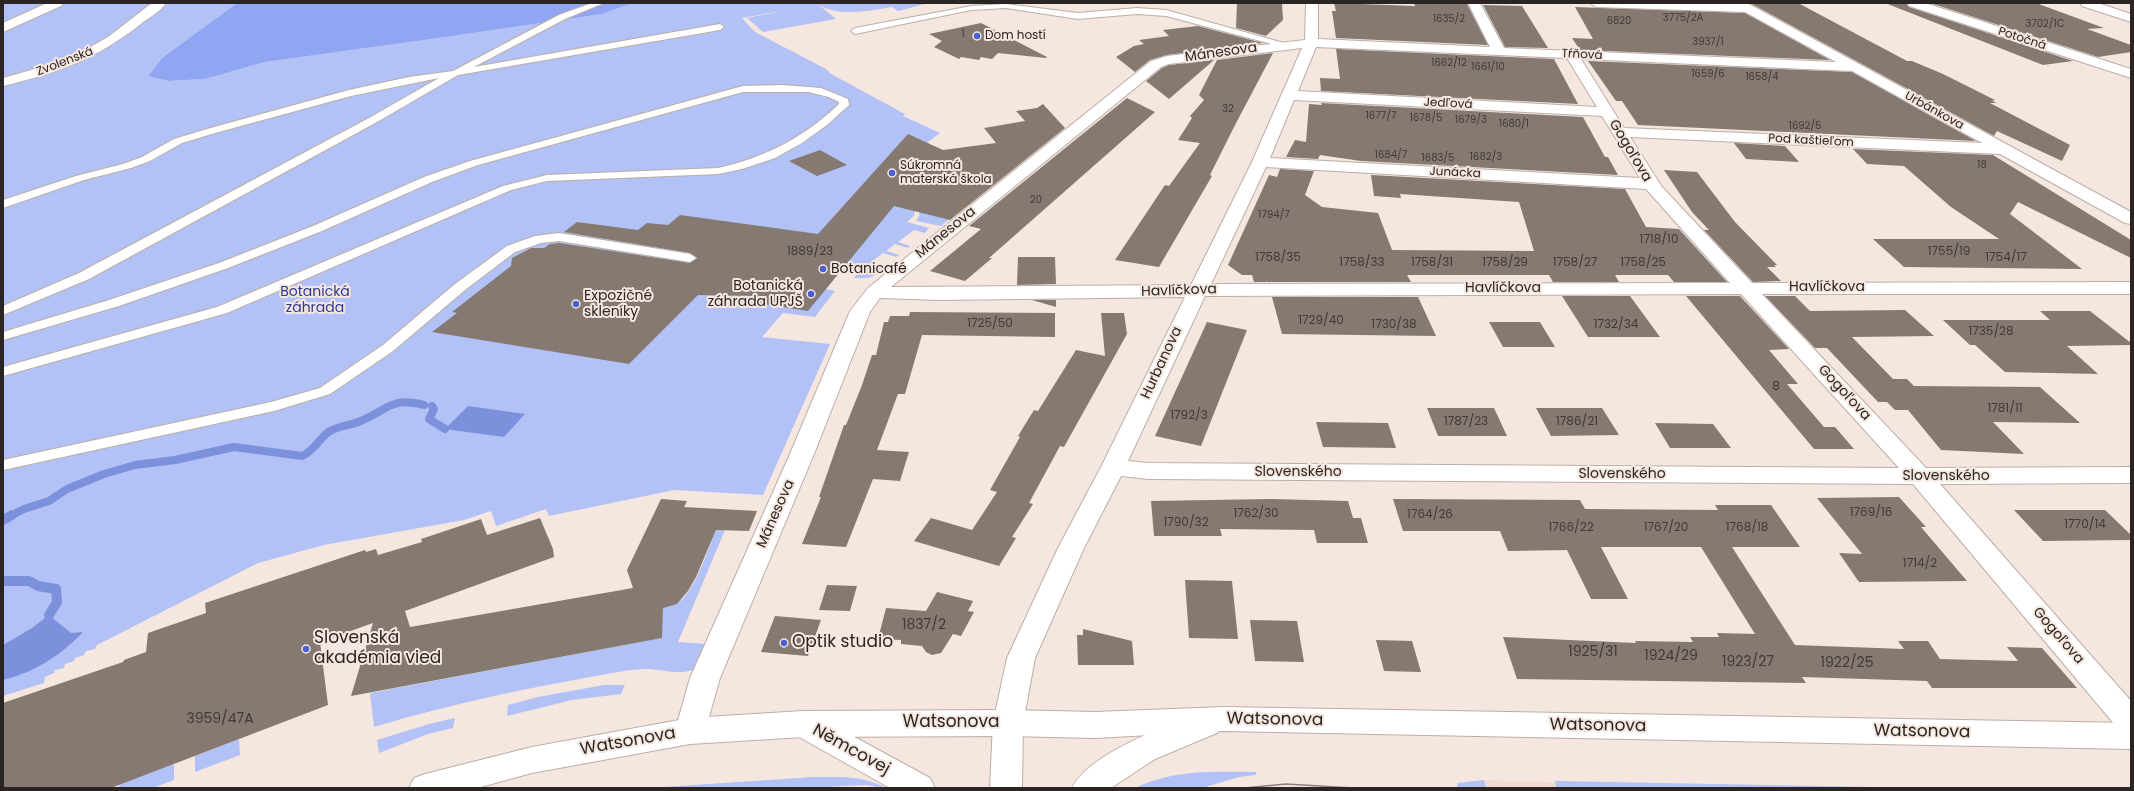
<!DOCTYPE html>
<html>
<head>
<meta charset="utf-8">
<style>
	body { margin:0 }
	#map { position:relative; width:2134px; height:791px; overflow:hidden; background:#f5e7df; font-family:Poppins,sans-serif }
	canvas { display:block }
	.frame { position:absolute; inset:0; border:4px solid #2a2522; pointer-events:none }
</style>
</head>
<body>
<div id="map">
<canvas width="2134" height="791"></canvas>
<div class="frame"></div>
</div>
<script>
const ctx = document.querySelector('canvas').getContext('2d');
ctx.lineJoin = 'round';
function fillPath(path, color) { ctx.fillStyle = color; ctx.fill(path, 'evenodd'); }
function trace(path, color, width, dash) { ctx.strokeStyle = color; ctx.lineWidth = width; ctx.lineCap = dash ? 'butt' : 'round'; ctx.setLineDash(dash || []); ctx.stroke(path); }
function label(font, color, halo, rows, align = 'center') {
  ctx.font = font + ' Poppins,sans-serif'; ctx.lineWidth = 4; ctx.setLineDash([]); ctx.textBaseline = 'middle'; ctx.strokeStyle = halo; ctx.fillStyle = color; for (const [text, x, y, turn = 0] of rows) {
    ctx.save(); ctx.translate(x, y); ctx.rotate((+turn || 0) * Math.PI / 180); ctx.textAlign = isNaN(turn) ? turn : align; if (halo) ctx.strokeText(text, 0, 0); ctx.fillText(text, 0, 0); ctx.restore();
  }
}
fillPath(new Path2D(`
	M1484,780L1539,782L1927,788H1486Z`), '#f1dccf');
fillPath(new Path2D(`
	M3,3H237L162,58L148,76L168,81L205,79L265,62L439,38L602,14L633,3H929L898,11L892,7C869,11 839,17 819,5L836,19L763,32L747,18L787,10L742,18L755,32L826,69L831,74L905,114L903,116L940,133L910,156L915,209L914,216L907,222L929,228L925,233L914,230L898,242L910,246L908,248L895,244L886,251L899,255L896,257L883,253L869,264L882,268L881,272L869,278H855L854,277L860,272L855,269L839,273L826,289L835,291L815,317L783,313L762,337L830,344L763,495L674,490L549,516L546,509L496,526L491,511L464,520L324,545L258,563L97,645L95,649L86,651L84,655L75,658L74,661L65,664L64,668L55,670L54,673L45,677L44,683L3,696Z
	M963,208L941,226L916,221L919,216L920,209Z
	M716,530H725L678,642L705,644L697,668C681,676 665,670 649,669C639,669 628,670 618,672C536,686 454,703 374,727L370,693L661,638L663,607C667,606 674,605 678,603C695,591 708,549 716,530Z
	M604,685H625L621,694L572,700L507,716L508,705L538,697Z
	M455,718L453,728L428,734L379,753L377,740L429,724Z
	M239,739L240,755L195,772V756Z
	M174,764V780L153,788H118L120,784Z
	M1256,772V775L1239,777L1202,788H1135C1176,769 1212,772 1256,772Z
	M814,777C840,777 862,775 886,788L865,785L806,788H648Z
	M1484,780L1486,788H1458L1457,783Z
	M1555,781L1927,788H1556Z`), '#b2c1f6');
fillPath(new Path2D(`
	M237,3H633L602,14L439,38L265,62L205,79L168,81L148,76L162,58Z`), '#91a6f3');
fillPath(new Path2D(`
	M468,406L525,414L504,437L445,429Z
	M49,615L71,633L83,632C60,656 35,672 3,680V645L32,628Z`), '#7d90dc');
trace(new Path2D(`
	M432,406L434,409L429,419L445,429
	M10,516L24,509L49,501L67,489L104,474L135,465L175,460L234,447L302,456C313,451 318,441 327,433C336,426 348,426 358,422C387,411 390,396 424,405`), '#7d90dc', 8);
trace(new Path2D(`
	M3,520L12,515
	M3,581H29L38,586L56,589L57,602L49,615`), '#7d90dc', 10);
fillPath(new Path2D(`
	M1237,3H1282L1283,20L1266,36L1236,28Z
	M1334,3L1415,6L1414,3L1467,4L1488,45L1336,38L1332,11H1336Z
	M1750,3H1798L1907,61H1912L1943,74L1995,100L1992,101L1997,103H1990L2070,145L2062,161L1997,131L1994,136Z
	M1885,3H1906L1909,7L2073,61L2043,65Z
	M1930,3H2036L2104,28L2087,29L2131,45V52L2098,57Z
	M1483,5L1522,6L1548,48L1505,47Z
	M1575,7L1745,13L1830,60L1580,50L1572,38L1593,39Z
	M981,23L1047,57L1046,58L998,53L992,59L981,57L979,60L961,57L959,59L934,47L942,41L929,34Z
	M1198,26L1263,43L1167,55L1150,60L1135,72L1116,57L1134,46L1144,44L1139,40L1169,36L1163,30Z
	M1336,49L1554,59L1578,104L1321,91L1320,78L1340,79Z
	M1273,53L1234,127L1210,175L1212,176L1159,267L1115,260L1165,185L1169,186L1200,143L1178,140L1192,118L1190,116L1204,100L1199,95L1217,60Z
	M1214,60L1169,99L1146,81L1162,68L1169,65Z
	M1588,61L1852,72L1976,141L1638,125L1622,101H1616Z
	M1127,98L1155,112L989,258H992L965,281L930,271L981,229L969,226Z
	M1321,103L1583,117L1605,157H1608L1618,175L1361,161L1320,155L1318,159L1286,157L1295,140L1306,142L1309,104L1322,105Z
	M1043,104L1065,128L950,220L894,206L808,311L758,303L764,296L698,295L629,364L432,332L457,313L452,312L511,266L512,258L531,248H544L550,244L559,243L690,263L697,258L690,253L564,232L577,222L638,230L647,223L668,225L680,215L818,234L908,134L943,150L996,143L984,128L1025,121L1016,111L1037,108Z
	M1734,143L1785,146L1799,162L1746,159Z
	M1853,149L1993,155L2131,240V258L2018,202L2010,214L2082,269L1904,267L1873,239H1999L1951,207L1904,166L1867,164Z
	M820,150L847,165L817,176L789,161Z
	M1280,169L1314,171L1305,195L1322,207L1378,213L1392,250L1534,251L1519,202L1400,194L1401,198L1374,196L1371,175L1625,189L1646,227L1679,229L1727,282H1674L1668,275H1615L1619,282H1553L1549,275H1407L1411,282H1267V281L1266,282H1254L1252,275H1242L1228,265L1269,175L1277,177Z
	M1664,170L1697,172L1735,222L1777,265H1774L1776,267H1767L1781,281L1753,282L1704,230H1709L1692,212Z
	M1018,257H1055L1056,284L1017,285Z
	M1562,296H1630L1660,337H1588Z
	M1686,296H1740L1789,349L1769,350L1798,384H1787L1824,427H1835L1854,449H1814Z
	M1765,296H1795L1810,311L1905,310L1934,336L1852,337L1893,379H1907L1914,386L2040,387L2080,423L1993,422L2024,454L1941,450L1908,410H1895L1887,402H1878L1827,348H1815Z
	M1272,297H1418L1436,336L1282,334Z
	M1032,300H1056V307Z
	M2040,311H2090L2131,343V345L2067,346L2098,374L2005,372L1975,345H1970L1943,320H2050Z
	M910,312L1055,313V337L922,335L905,394H898L877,450L909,452L900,481L873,479L846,547L802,544L821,497H819L844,425H846L862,385L872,355H876L884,322H888L890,316H909Z
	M1101,313H1124L1127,334L1064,447L1060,446L1029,503L1033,504L1012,537L1016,538L999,566L914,541L931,518L972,530L997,492L990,490L1020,437L1018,436L1034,410L1038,411L1076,350L1105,356Z
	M1207,322L1247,330L1201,446L1155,436Z
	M1489,322H1540L1555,347H1503Z
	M1427,408H1494L1507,436H1438Z
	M1536,408H1602L1619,435L1551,436Z
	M1316,422L1388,423L1396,448L1323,447Z
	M1655,423L1713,424L1731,448H1670Z
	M1899,497L1926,527H1921L1967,581L1859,582L1839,553L1862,554L1817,498Z
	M661,499L687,501L684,507L757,511L749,531L716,530L696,577L688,591L677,604L663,608L662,638L351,696L373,623L320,642L328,705L111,788H3V703L123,662L124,660L146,652L148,633L206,613L205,603L365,550L366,552L376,549L378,555L422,542L421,539L481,519L487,535L540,518L553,549L554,557L405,611L410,627L633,588L627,570Z
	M1271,499L1348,501L1353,518H1361L1368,543H1317L1314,530L1220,529L1222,536H1154L1151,501Z
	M1393,499L1580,500L1585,509L1718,510L1715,505H1771L1800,547H1732L1795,645L1904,649L1898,641H1928L1940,659L2018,661L2007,647L2042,648L2077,688H1932L1927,681L1802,677L1806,683L1517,679L1503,637L1636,643L1635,641L1693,642L1690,637H1719L1717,633L1755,634L1701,547H1601L1628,599H1591L1567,550L1508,551L1500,531H1403Z
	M2014,510H2105L2131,535V540L2043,541Z
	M1185,580L1232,581L1238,639L1189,638Z
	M827,585L857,586L850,611L819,610Z
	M937,592L973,601L968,611L974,612L961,636L953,634L941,653L932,655L926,652L922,646L901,644V640L878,639L886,608L926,611Z
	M775,616L821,620L808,656L761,652Z
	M1250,620L1297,621L1304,662L1255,661Z
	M1083,629L1132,641L1134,665H1078L1077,635H1083Z
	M1376,640L1412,641L1421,672L1384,671Z`), '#857971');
const service = new Path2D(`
	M592,3H604L565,19L474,67L720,24L724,27L720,30L458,75L377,122L89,279L3,315V306L79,273L369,118L439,78L351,96L215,133L182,143L150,161L131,168L84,180L3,208V200L76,176L123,164L142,157L174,139L207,129L349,90L409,77L453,71L559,15Z
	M1006,4L1078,13L1137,8L1166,10L1291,45L1287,48L1166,16L1137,14L1078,19L1006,8L971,10L855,34L851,31L855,28L971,6Z
	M782,85L821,88L848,99L849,105L827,125L802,143L775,158L742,169L718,174L547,181L511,190L227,313L3,376V367L217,307L503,186L547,175L718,168C764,158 805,137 839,104V102L829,97L808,92H743L478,165L432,182L322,231L228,268L119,306L3,340V332L109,300L219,263L313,226L424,177L470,161L743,86Z
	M559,233L690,254L696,258L690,262L559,241L541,243L515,252L465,290L393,351L330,394L274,411L3,470V460L271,402L320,388L383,345L455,284L507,246L535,236Z`);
const minor = new Path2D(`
	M47,3H63L61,6L3,32V23Z
	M152,3H166C161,11 150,17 142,23C95,60 60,72 3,86V78L45,66L80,53L108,37Z
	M1306,3H1318V39L1490,47L1468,3H1480L1504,48L1836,62L1745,12L1596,7L1590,3H1747L2131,212V224L2125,223L2000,154L1630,137L1662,187L1752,283L2131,282V294H1762L1926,468L2131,467V483L1940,484L2131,701V735L2120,731L1913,484L1148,479L1121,476L1084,548L1035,658L1023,723L1022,788H990L993,723L1007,658L1058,548L1101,467L1185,297L940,300L880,298L870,312L814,454L720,678L705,731L701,740L690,744L679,740L675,731L690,678L790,454L850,311L868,288L1151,61L1167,56L1305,40ZM1316,47L1567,58L1597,107L1298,91ZM1302,48L1252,162L1191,285L891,287L1161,67L1169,64ZM1581,59L1852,71L1982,143L1624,128ZM1294,100L1602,116L1640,178L1270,158ZM1266,167L1646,189L1730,283L1211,284ZM1741,294L1899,468L1148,463L1128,461L1205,296Z
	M1907,3H1925L2131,69V78L1909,6Z
	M803,711L814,715L930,778L935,788H890L792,733L788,724L792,715Z
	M1206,711L1217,715L1221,724L1217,733L1155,759L1111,788H1072C1089,753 1170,724 1206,711Z`);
const tertiary = new Path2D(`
	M1224,707L2131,723V749L1224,731L1095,738L1008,736L803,737L690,744L532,773L477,788H409L414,778L425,774L532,747L690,718L803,711L1008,710L1095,712Z`);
const secondary = new Path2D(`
	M2080,3H2098L2131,14V22L2082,6Z`);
trace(service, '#bcaea6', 2);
trace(minor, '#bcaea6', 2);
trace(tertiary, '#bcaea6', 2);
trace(secondary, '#bcaea6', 2);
fillPath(service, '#fff');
fillPath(minor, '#fff');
fillPath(tertiary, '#fff');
fillPath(secondary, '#fff');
trace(new Path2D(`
	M1244,788L1286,784L1353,788`), '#8b817c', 1.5);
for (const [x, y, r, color] of [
	[977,36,4,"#4c5fd4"],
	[892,173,4,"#4c5fd4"],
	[823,269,4,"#4c5fd4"],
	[811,294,4,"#4c5fd4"],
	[576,304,4,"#4c5fd4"],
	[784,643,4,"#4c5fd4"],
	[306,649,4,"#4c5fd4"]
]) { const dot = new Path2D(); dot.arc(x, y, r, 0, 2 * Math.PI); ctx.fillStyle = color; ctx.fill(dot); trace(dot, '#f5e7df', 1.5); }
label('10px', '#413a36', null, [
	["3775/2A",1683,18],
	["1635/2",1449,19],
	["6820",1619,21],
	["3702/1C",2045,24],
	["1",963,34],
	["3937/1",1708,42],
	["1662/12",1449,63],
	["1661/10",1488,67],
	["1659/6",1708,74],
	["1658/4",1762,77],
	["32",1228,109],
	["1677/7",1381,116],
	["1678/5",1426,118],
	["1679/3",1471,120],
	["1680/1",1514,124],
	["1692/5",1805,126],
	["1684/7",1391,155],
	["1682/3",1486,157],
	["1683/5",1438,158],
	["18",1982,165],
	["20",1036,200],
	["1794/7",1274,215]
]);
label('12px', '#2a2522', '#f5e7df', [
	["Dom hostí",985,36],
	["Súkromná",900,166],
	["materská škola",900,180]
], 'left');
label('12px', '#2a2522', '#f5e7df', [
	["Potočná",2022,39,18],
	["Tŕňová",1582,55,3],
	["Zvolenská",65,62,-21],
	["Jedľová",1448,104,3],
	["Urbánkova",1934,111,29],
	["Pod kaštieľom",1811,141,3],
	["Junácka",1455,173,3]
]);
label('12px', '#413a36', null, [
	["1718/10",1659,240],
	["1889/23",810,252],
	["1755/19",1949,252],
	["1758/35",1278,258],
	["1754/17",2006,258],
	["1758/33",1362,263],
	["1758/31",1432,263],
	["1758/29",1505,263],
	["1758/27",1575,263],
	["1758/25",1643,263],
	["1729/40",1321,321],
	["1725/50",990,324],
	["1730/38",1394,325],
	["1732/34",1616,325],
	["1735/28",1991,332],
	["8",1776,387],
	["1781/11",2005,409],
	["1792/3",1189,416],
	["1787/23",1466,422],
	["1786/21",1577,422],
	["1769/16",1871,513],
	["1762/30",1256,514],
	["1764/26",1430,515],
	["1790/32",1186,523],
	["1770/14",2085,525],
	["1766/22",1571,528],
	["1767/20",1666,528],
	["1768/18",1747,528],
	["1714/2",1920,564]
]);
label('14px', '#2a2522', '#f5e7df', [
	["Mánesova",1221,53,-8],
	["Gogoľova",1630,151,59],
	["Mánesova",946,233,-39],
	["Havlíčkova",1827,287],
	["Havlíčkova",1503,288],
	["Havlíčkova",1179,291,-2],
	["Hurbanova",1162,363,-65],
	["Gogoľova",1844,393,47],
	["Slovenského",1298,472],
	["Slovenského",1622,474],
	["Slovenského",1946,476],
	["Mánesova",776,514,-66],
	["Gogoľova",2058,636,49]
]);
label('14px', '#2a2522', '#f5e7df', [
	["Botanicafé",831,269],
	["Botanická",803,286,"right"],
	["záhrada UPJŠ",803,302,"right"],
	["Expozičné",584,296],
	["skleníky",584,312]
], 'left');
label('14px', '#2d3890', '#f5e7df', [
	["Botanická",315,292],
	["záhrada",315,308]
]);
label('14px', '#413a36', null, [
	["1837/2",924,625],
	["1925/31",1593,652],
	["1924/29",1671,656],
	["1923/27",1748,662],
	["1922/25",1847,663],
	["3959/47A",220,719]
]);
label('17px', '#2a2522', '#f5e7df', [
	["Slovenská",314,639],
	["akadémia vied",314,659],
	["Optik studio",792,643]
], 'left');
label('17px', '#2a2522', '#f5e7df', [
	["Watsonova",1275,720,1],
	["Watsonova",951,723],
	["Watsonova",1598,726,1],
	["Watsonova",1922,732,1],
	["Watsonova",628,742,-10],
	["Němcovej",851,750,29]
]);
</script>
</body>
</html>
